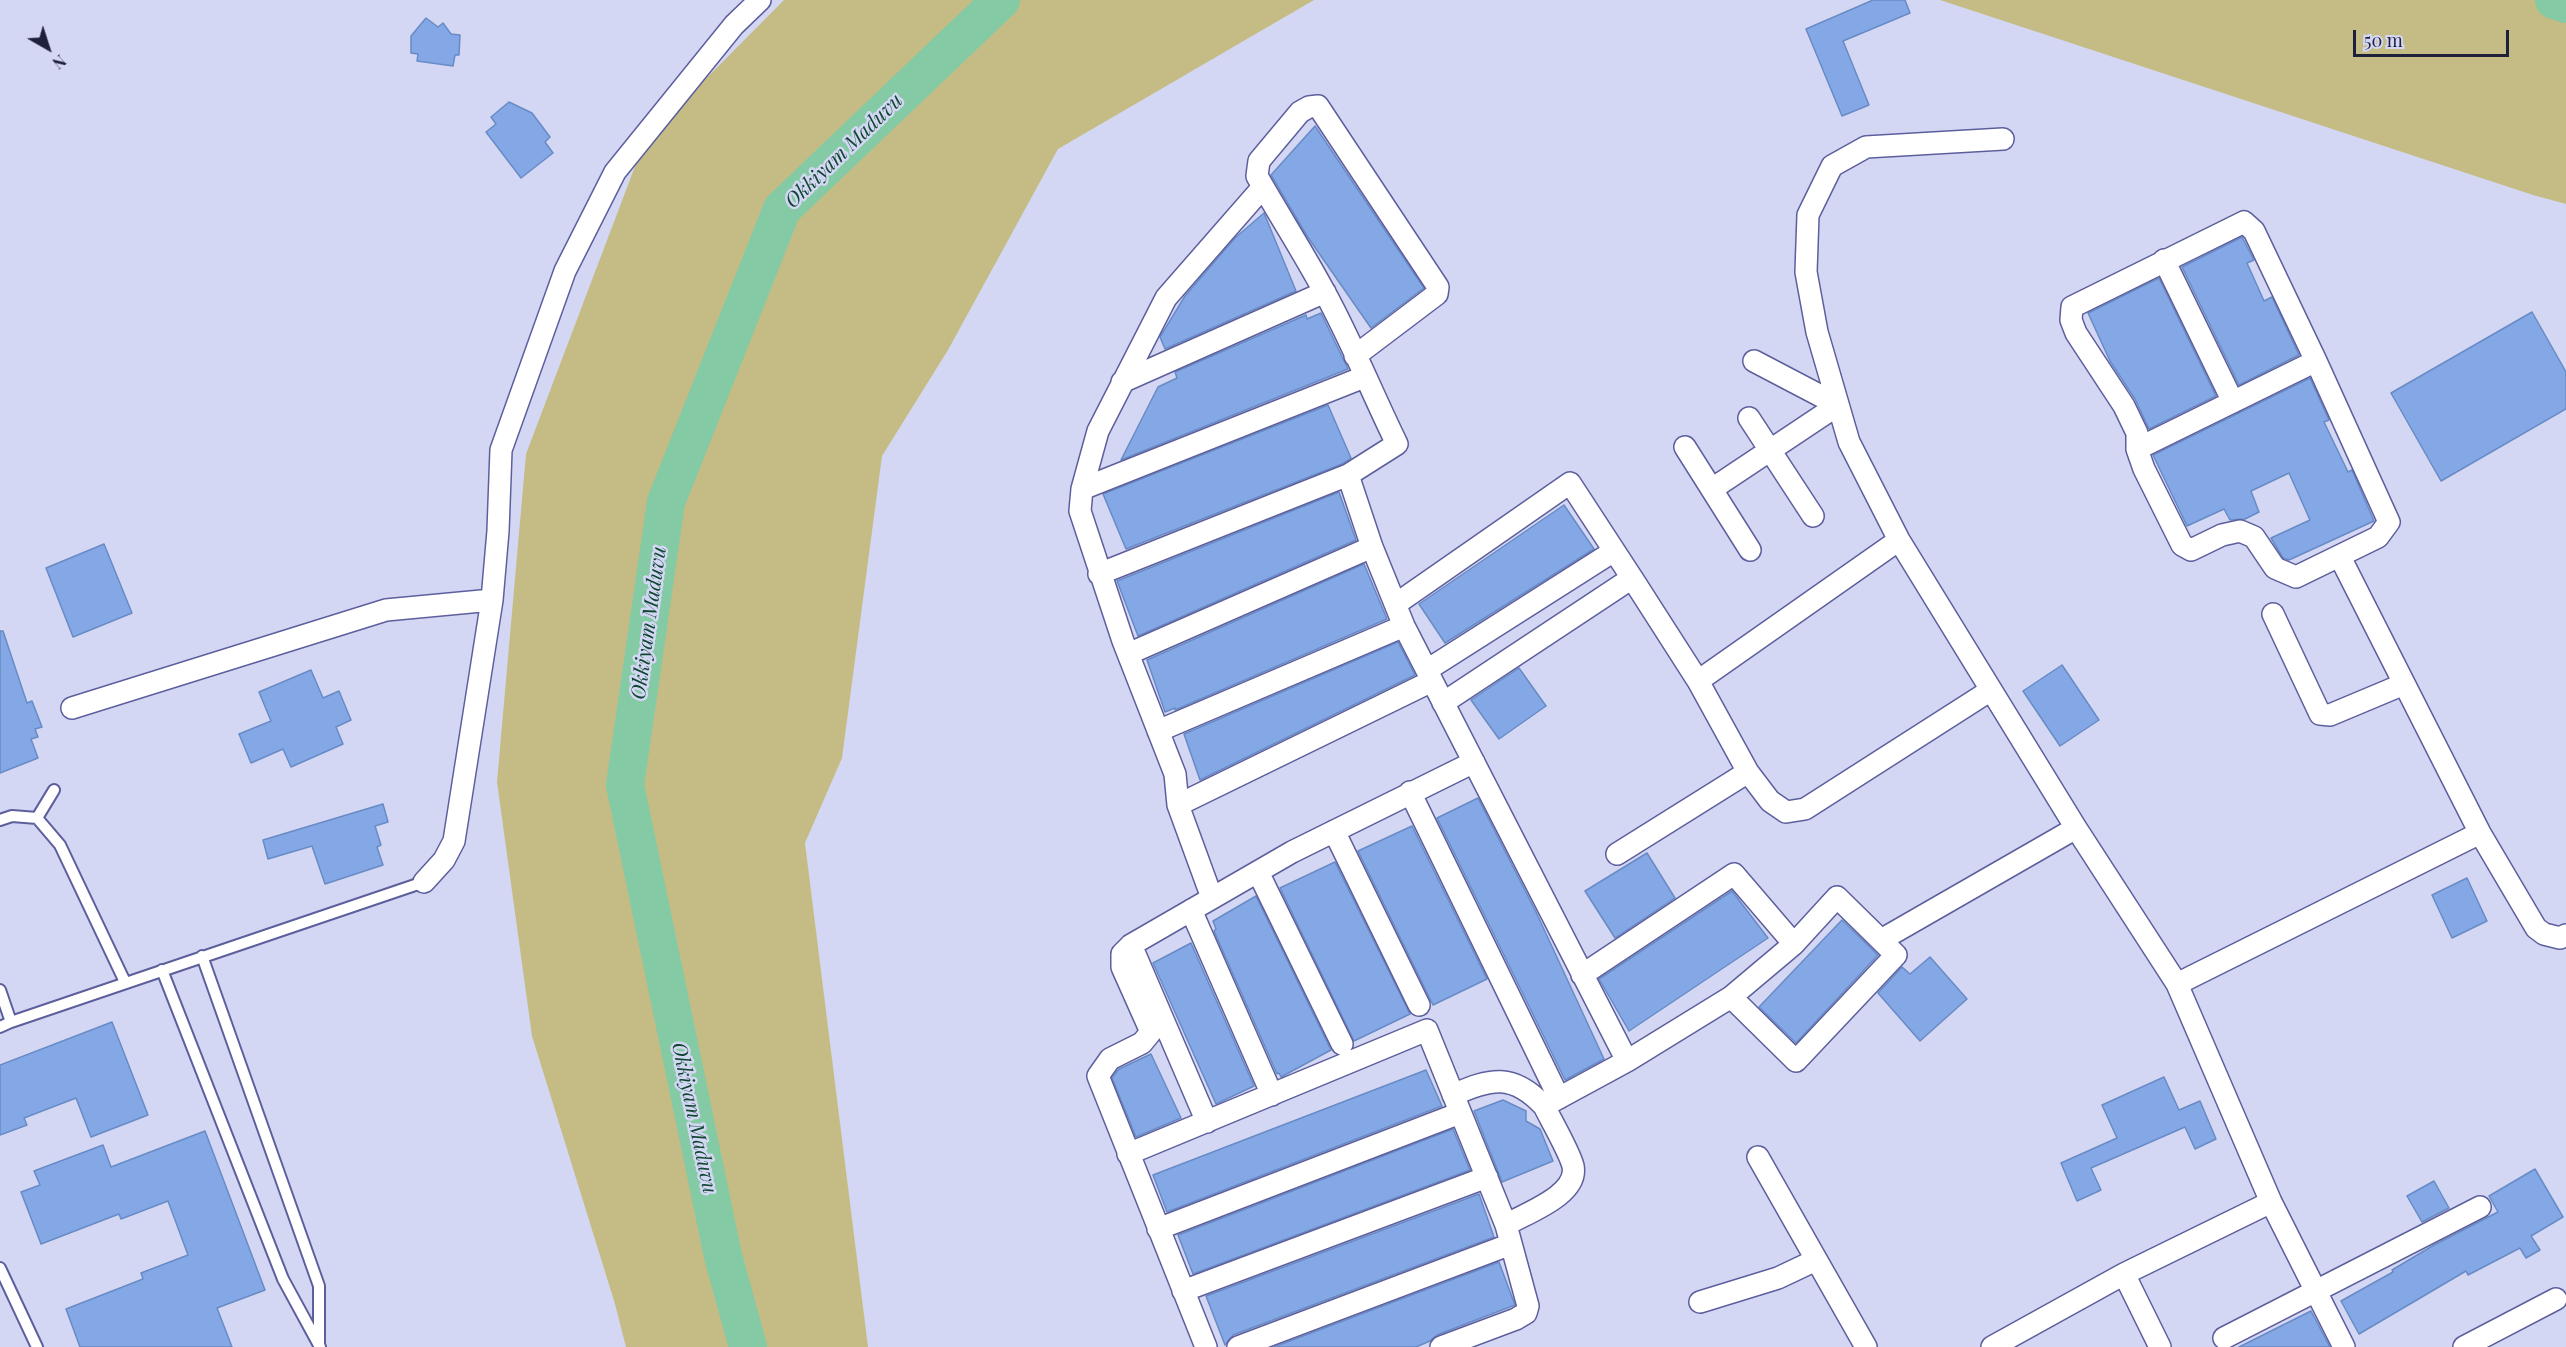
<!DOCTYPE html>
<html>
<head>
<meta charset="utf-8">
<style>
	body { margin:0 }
	#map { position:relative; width:2566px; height:1347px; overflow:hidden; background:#d4d7f3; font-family:"Playfair Display",serif }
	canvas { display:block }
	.north { position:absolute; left:18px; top:18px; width:60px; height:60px; -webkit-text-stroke:4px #d4d7f3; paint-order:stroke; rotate:141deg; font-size:16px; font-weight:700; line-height:24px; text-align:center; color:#1f203a }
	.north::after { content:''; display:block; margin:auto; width:21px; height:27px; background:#1f203a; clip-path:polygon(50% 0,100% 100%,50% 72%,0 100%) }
	.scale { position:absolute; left:2353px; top:30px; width:156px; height:27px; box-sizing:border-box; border:3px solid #1f203a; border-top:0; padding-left:8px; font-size:18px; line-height:21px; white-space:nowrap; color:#1f203a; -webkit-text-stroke:4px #d4d7f3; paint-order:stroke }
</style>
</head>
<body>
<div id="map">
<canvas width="2566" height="1347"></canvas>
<div class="north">N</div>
<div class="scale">50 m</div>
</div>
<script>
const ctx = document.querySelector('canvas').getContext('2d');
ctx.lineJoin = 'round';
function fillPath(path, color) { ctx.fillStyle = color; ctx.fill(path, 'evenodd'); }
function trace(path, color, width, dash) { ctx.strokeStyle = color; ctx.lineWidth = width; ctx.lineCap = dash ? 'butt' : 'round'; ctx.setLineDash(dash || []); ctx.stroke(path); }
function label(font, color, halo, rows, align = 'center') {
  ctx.font = font + ' "Playfair Display",serif'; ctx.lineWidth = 5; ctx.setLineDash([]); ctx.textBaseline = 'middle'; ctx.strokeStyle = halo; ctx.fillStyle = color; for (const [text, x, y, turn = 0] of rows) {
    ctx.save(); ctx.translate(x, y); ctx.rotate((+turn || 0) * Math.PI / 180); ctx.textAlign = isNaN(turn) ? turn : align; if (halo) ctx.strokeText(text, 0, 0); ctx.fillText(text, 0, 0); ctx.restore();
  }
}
fillPath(new Path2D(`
	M784,0H1314L1058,149L948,350L882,456L842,758L805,843L868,1347H626L615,1304L532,1036L497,782L526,454L645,140Z
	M1940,0H2566V204L2533,195Z`), '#c4bc84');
trace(new Path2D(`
	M2554,0L2566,4
	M748,1347L723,1256L625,785L666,502L782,209L1001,0`), '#84caa5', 38);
const building = new Path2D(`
	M1873,0H1905L1910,13L1843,41L1869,105L1842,116L1806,29Z
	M426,18L438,27L443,23L451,34L460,35L459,55H455L453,66L417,61L418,54L411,53V36Z
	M509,102L532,113L550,137L545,142L553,153L521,178L486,132L496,124L491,117Z
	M1315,126L1424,288L1371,328L1307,236L1271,175Z
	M1264,213L1296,291L1165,349L1160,337L1185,296L1235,238Z
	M2242,237L2254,260L2247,263L2264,301L2272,297L2299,355L2239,385L2182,267Z
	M2159,278L2216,396L2149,429L2135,399L2110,361L2088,313Z
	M2532,312L2566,372V409L2441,481L2391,393Z
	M1321,313L1348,369L1121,460L1158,387L1177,378L1175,372L1306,315L1307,319Z
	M2310,378L2329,420L2324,422L2348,472L2352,470L2374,521L2289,560L2283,558L2271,538L2310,520L2289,473L2251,491L2259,512L2245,519L2230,520L2224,509L2187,526L2153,455Z
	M1328,405L1351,458L1342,464L1126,549L1103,494Z
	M1339,492L1356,540L1138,636L1117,581Z
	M1564,505L1594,549L1445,643L1419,604Z
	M104,544L132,613L73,637L46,568Z
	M1364,564L1387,619L1175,710V708L1165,712L1147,660Z
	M0,631H3L27,703L32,701L42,727L35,729L38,737L31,739L38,758L0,773Z
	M1398,642L1415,675L1200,780L1184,734Z
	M2062,665L2099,720L2060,746L2023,691Z
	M1519,668L1546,706L1499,739L1471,700Z
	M311,670L323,698L339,691L351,720L336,727L343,744L291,767L283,749L251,763L239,734L271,721L259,692Z
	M1478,798L1536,912L1604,1059L1565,1080L1437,818Z
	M383,804L388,822L375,826L381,845L377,847L383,865L325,884L312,846L268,859L263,840Z
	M1412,826L1487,979L1433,1005L1358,851Z
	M1647,853L1675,898L1615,938L1585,891Z
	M1335,862L1410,1014L1354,1041L1280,888Z
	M2467,878L2487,921L2452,938L2432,895Z
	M1732,891L1768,938L1629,1031L1599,979Z
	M1256,896L1331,1050L1281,1077L1279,1073L1277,1074L1214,931L1216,929L1213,921Z
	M1842,920L1878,955L1796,1043L1759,1007Z
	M1191,943L1254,1086L1216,1104L1153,963Z
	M1930,957L1967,999L1920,1041L1878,993L1902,967L1910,974Z
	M112,1022L148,1115L91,1137L76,1098L24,1118L27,1125L0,1135V1065Z
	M1151,1054L1181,1118L1136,1137L1112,1078L1119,1069Z
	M1426,1070L1442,1106L1167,1212L1153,1175Z
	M2164,1077L2179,1110L2200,1101L2216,1139L2195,1149L2185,1127L2091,1168L2101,1190L2077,1201L2061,1163L2117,1138L2102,1105Z
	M1503,1100L1526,1111V1121L1540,1129L1553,1161L1502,1182L1474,1111Z
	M1453,1129L1470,1170L1193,1274L1178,1235Z
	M205,1131L265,1290L217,1308L232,1347H80L66,1309L143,1279L141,1273L188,1255L168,1201L121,1219L119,1214L41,1244L21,1192L40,1185L34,1171L103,1145L111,1167Z
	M2535,1169L2563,1217L2531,1236L2540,1250L2526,1258L2520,1248L2468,1275L2466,1271L2359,1334L2341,1301L2393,1272L2392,1270L2434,1245L2498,1212L2489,1196Z
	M2434,1181L2449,1208L2422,1222L2407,1196Z
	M1479,1194L1494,1237L1233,1335L1225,1345L1206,1296Z
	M1499,1262L1515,1305L1437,1335L1430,1341L1416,1347H1274Z
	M2311,1311L2330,1347H2239Z`);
fillPath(building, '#84a8e5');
trace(building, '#688bc6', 1.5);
const lane = new Path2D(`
	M37,818L54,790
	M0,820L12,816L37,818L60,845L125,982
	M202,956L319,1286V1343
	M162,970L283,1279L320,1347
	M0,990L11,1022L424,882
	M0,1027L11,1022
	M0,1268L37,1347`);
const street = new Path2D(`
	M2003,139L1866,147L1832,166L1808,215L1806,272L1817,332L1849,442L1899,540L2076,828L2177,984L2480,833
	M2164,260L2233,402
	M1355,356L1437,294L1438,287L1318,106L1309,107L1300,112L1259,161L1257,176C1279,215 1303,252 1324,291C1351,340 1372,393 1397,444L1348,475L1372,547L1404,626L1627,1061L1731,997L1796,1061L1896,955L1837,897L1794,944L1731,997
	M1122,382L1325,292
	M1749,418L1813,516
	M1685,447L1750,550
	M2137,449L2316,361L2389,522L2378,537L2296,577L2275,568L2254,537L2240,531L2222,535L2191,550L2182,545L2144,469L2137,449V433L2124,406L2076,333L2071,320L2072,307L2244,222L2254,231L2316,361
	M1082,489L1364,377
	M1712,489L1838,405L1754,361
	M2340,557L2480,833L2536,928L2544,934L2560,938L2566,935
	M1099,574L1348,475
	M1396,604L1570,483L1632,578
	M2273,614L2320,714L2330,715L2404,684
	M1128,654L1372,547
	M1427,670L1614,551
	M1698,681L1899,540
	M1443,703L1632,578L1698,681L1748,772L1770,801L1786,812L1805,809L1991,690
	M72,708L386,610L492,600
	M1158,731L1404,626
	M1410,792L1559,1098
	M1178,805L1432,681
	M1334,831L1419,1005
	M1617,854L1748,772
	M1258,872L1342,1044
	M424,882L444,860L454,841L492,600L498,531L501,450L565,271L615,172L734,25L760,0
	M1212,898L1178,805L1175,774L1123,641L1080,511L1082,489L1098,431L1166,298L1263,187
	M1191,910L1272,1095
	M1881,940L2076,828
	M1131,945L1207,1122
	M1582,975L1734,874L1794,944
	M2177,984L2271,1202L2344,1347
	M1453,1095C1491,1078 1513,1073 1544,1106
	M1128,1154L1427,1030L1506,1225L1528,1306L1526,1313L1516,1319L1441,1347
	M1758,1157L1866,1347
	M1506,1225C1526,1213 1579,1195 1573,1166C1570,1153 1551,1120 1544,1106L1627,1061
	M1158,1229L1460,1113
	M2124,1274L2160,1347
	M1183,1291L1487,1177
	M1700,1302L1778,1278L1816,1260
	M2224,1338L2480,1207
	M1206,1347L1098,1076L1110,1059L1142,1043L1151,1032L1122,967V954L1131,945L1292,852L1474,762
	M1238,1347L1511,1244
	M1992,1347L2124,1274L2271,1202
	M2464,1347L2556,1299`);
trace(lane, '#5d5f9d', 14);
trace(street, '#5d5f9d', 24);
trace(lane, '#fff', 10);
trace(street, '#fff', 21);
label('italic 20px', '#0f4730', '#d4d7f3', [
	["Okkiyam Maduvu",844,151,-44],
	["Okkiyam Maduvu",649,623,-82],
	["Okkiyam Maduvu",694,1118,78]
]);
</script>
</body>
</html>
